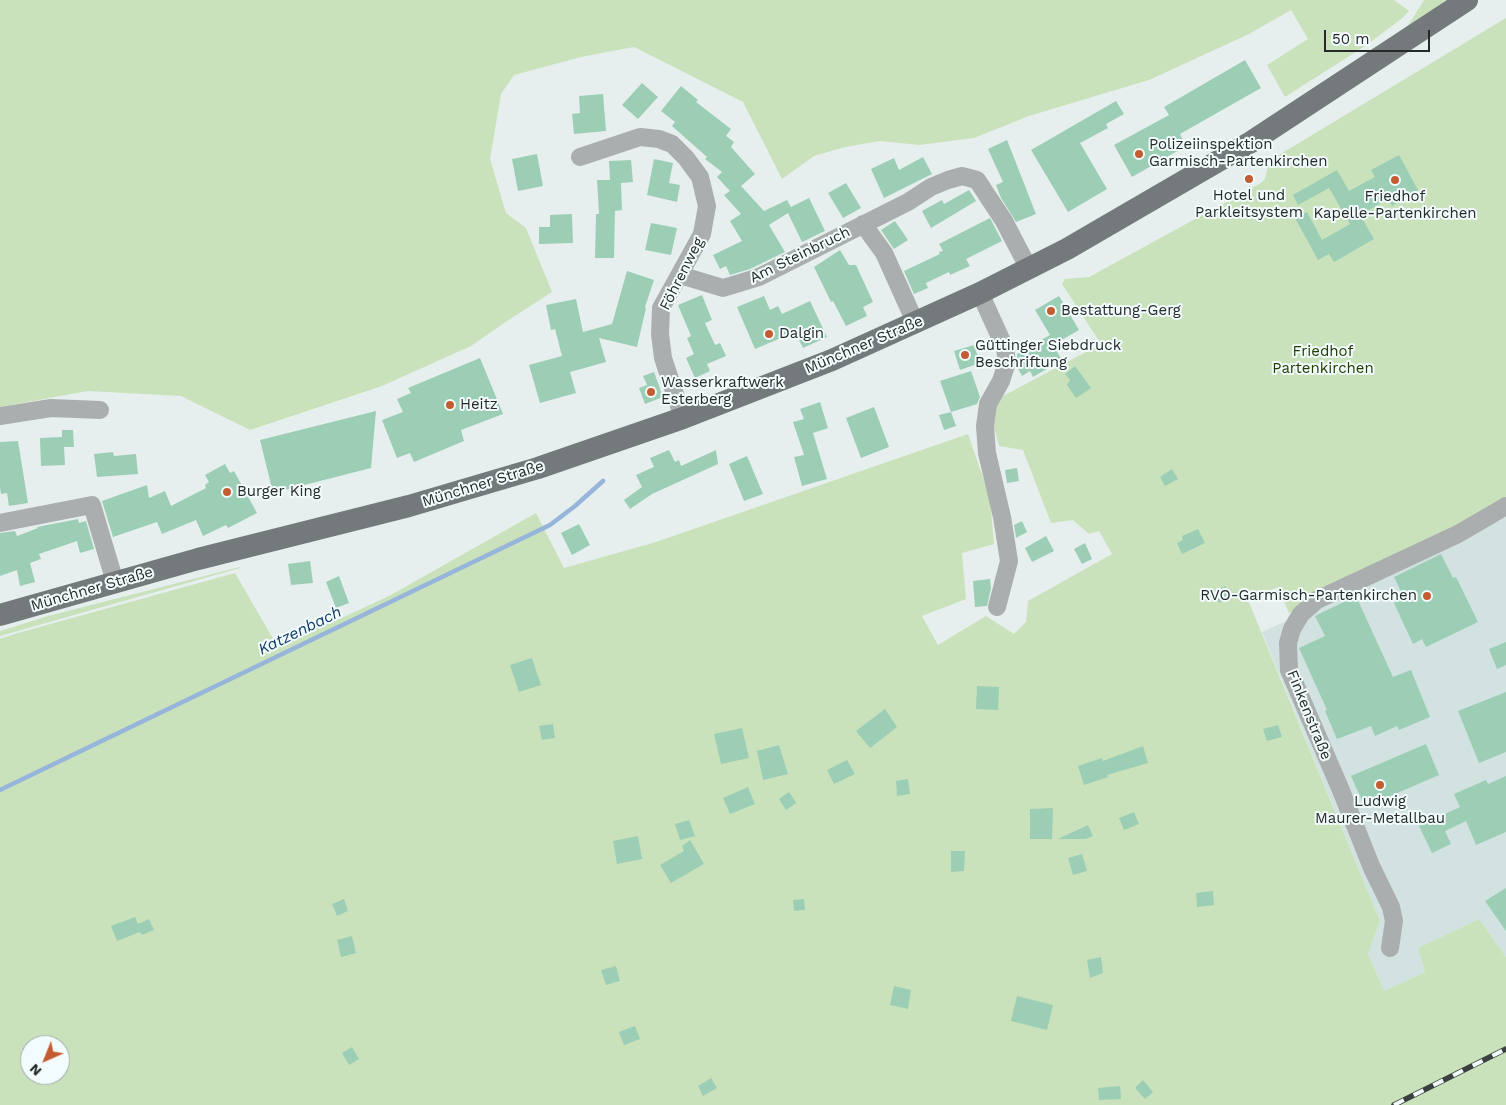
<!DOCTYPE html>
<html>
<head>
<meta charset="utf-8">
<style>
	body { margin:0 }
	#map { position:relative; width:1506px; height:1105px; overflow:hidden; background:#e6efee; font-family:"Work Sans",sans-serif }
	canvas { display:block }
	.north { position:absolute; left:20px; top:1035px; width:50px; height:50px; box-sizing:border-box; background:#f3fcfc; border:1px solid #a1a8a8; border-radius:50%; rotate:224deg; font-size:14px; font-weight:700; line-height:20px; text-align:center; color:#262929 }
	.north::after { content:''; display:block; margin:auto; width:18px; height:22px; background:#c35c30; clip-path:polygon(50% 0,100% 100%,50% 72%,0 100%) }
	.scale { position:absolute; left:1324px; top:30px; width:106px; height:22px; box-sizing:border-box; border:2px solid #262929; border-top:0; padding-left:6px; font-size:15px; line-height:18px; white-space:nowrap; color:#262929; -webkit-text-stroke:4px #f3fcfc; paint-order:stroke }
</style>
</head>
<body>
<div id="map">
<canvas width="1506" height="1105"></canvas>
<div class="north">N</div>
<div class="scale">50 m</div>
</div>
<script>
const ctx = document.querySelector('canvas').getContext('2d');
ctx.lineJoin = 'round';
function fillPath(path, color) { ctx.fillStyle = color; ctx.fill(path, 'evenodd'); }
function trace(path, color, width, dash) { ctx.strokeStyle = color; ctx.lineWidth = width; ctx.lineCap = dash ? 'butt' : 'round'; ctx.setLineDash(dash || []); ctx.stroke(path); }
function label(font, color, halo, rows, align = 'center') {
  ctx.font = font + ' "Work Sans",sans-serif'; ctx.lineWidth = 4; ctx.setLineDash([]); ctx.textBaseline = 'middle'; ctx.strokeStyle = halo; ctx.fillStyle = color; for (const [text, x, y, turn = 0] of rows) {
    ctx.save(); ctx.translate(x, y); ctx.rotate((+turn || 0) * Math.PI / 180); ctx.textAlign = isNaN(turn) ? turn : align; if (halo) ctx.strokeText(text, 0, 0); ctx.fillText(text, 0, 0); ctx.restore();
  }
}
fillPath(new Path2D(`
	M1506,517V957L1479,919L1418,948L1425,972L1384,991L1368,954L1380,921L1262,632L1459,542Z`), '#d1e2e1');
fillPath(new Path2D(`
	M0,0H1394L1409,11L1400,20L1365,46L1285,97L1267,65L1308,39L1291,10L1247,35L1149,80L1029,116L974,138L919,145L880,141L845,147L814,156L782,179L743,102L634,47L581,57L514,75L501,94L490,159L506,213L526,228L552,292L504,323L471,346L382,386L250,430L181,396L88,391L0,407Z
	M1424,0H1446L1438,7L1407,27Z
	M1506,18V502L1289,613L1278,587L1248,600L1380,921L1368,954L1384,991L1425,972L1418,948L1479,919L1506,957V1105H0V639L18,633L235,573L275,642L346,616L389,596L536,513L564,568L656,542L968,434L990,498L994,544L962,553L966,599L922,616L938,645L986,616L1014,634L1026,622L1028,601L1112,554L1099,531L1089,534L1073,520L1051,523L1023,450L999,446L988,404L1101,344L1062,284L1065,279L1089,277L1261,183L1265,179L1269,161ZM30,1045H60V1075H30Z
	M240,567V568L0,636V631L48,616Z`), '#cae2bb');
trace(new Path2D(`
	M0,790L550,525L575,506L603,481`), '#97b5da', 4.5);
fillPath(new Path2D(`
	M1245,60L1261,88L1180,134L1186,146L1132,177L1114,145L1169,115L1164,107Z
	M642,83L658,97L638,119L622,105Z
	M681,86L698,100L696,102L731,129L726,136L734,142L731,147L755,174L741,186L764,211L787,200L791,207L809,198L825,231L802,242L788,213L769,225L785,252L750,269L730,275L726,266L720,269L713,255L742,241L730,221L741,214L724,195L730,191L717,177L722,172L705,159L707,157L672,126L675,122L661,111Z
	M603,94L606,131L574,134L572,114L580,113L579,96Z
	M1116,101L1124,114L1106,124L1108,128L1080,143L1107,189L1068,212L1031,150Z
	M1007,140L1036,214L1016,222L1001,198L996,185L1003,182L988,149Z
	M537,154L543,186L518,191L512,159Z
	M1399,155L1418,190L1392,206L1388,199L1360,215L1374,239L1334,262L1329,254L1318,260L1295,218L1307,212L1322,240L1350,224L1329,188L1298,205L1293,195L1337,170L1349,191L1375,177L1371,170Z
	M923,157L932,174L884,198L871,169L894,158L899,170Z
	M654,159L673,163L669,183L680,185L677,202L647,195Z
	M631,160L633,182L621,183L622,210L615,211L614,258H595L596,214H599L597,180H610L609,161Z
	M846,183L861,208L843,218L828,193Z
	M969,190L976,201L931,228L922,211L942,200L944,204Z
	M572,214L573,243L539,244V227H550V215Z
	M990,218L1002,241L966,259L970,266L950,275L949,272L926,283L928,288L914,294L904,271L940,254L939,252L943,251L939,244Z
	M895,221L908,240L894,249L881,230Z
	M651,223L677,228L671,255L645,250Z
	M840,250L849,265H856L873,302L863,307L867,316L846,326L833,301L831,302L814,267Z
	M627,271L654,280L645,307L646,308L637,347L599,338L606,362L570,372L576,393L540,403L529,365L562,356L555,329L551,330L546,305L576,299L583,332L612,324Z
	M702,295L712,320L705,323L715,345L720,343L726,356L707,364L710,371L695,378L686,358L694,354L687,338L691,336L678,305Z
	M764,296L770,310L778,306L782,314L810,301L827,337L803,348L795,332L755,349L737,307Z
	M1059,296L1079,330L1053,345L1062,360L1033,377L1030,371L1022,376L1017,367V354L1050,335L1035,310Z
	M974,345L980,363L960,370L954,351Z
	M480,358L503,414L461,430L464,441L414,462L410,453L397,458L382,420L403,412L397,399L411,393L408,388Z
	M1075,366L1091,388L1076,398L1067,385L1070,380L1065,374Z
	M971,371L980,397L977,404L951,412L940,381Z
	M654,372L663,397L645,404L639,388L647,385L643,376Z
	M820,402L828,428L813,433L827,479L802,486L794,457L804,455L793,422L804,419L800,409Z
	M874,407L889,447L861,458L846,418Z
	M376,411L371,468L273,493L260,440Z
	M951,412L956,426L944,430L939,415Z
	M62,430H73L74,447H64L65,465L41,466L40,438L62,437Z
	M18,441L28,503L9,506L7,493L1,494L0,487V442Z
	M669,450L675,462L679,460L681,466L716,450L718,464L652,494L630,509L624,500L642,487L636,475L654,467L650,458Z
	M113,452L114,456L136,454L138,474L97,477L94,454Z
	M747,456L763,494L744,501L729,464Z
	M225,464L230,473L234,471L257,513L228,528L226,525L203,536L196,520L162,534L157,522L113,537L102,501L147,485L149,498L165,491L171,506L206,488L205,485L209,482L205,475Z
	M1017,468L1019,481L1007,483L1005,470Z
	M1172,469L1178,479L1165,486L1160,477Z
	M78,519L79,523L86,521L94,549L80,553L77,541L39,554L41,559L30,563L35,582L20,586L17,570L0,576V533L15,531L17,536L38,528L37,527Z
	M1022,521L1027,532L1016,538L1014,525Z
	M579,524L590,545L572,555L561,533Z
	M1198,529L1205,543L1182,554L1177,543L1183,540L1182,536Z
	M1046,536L1054,551L1032,562L1025,548Z
	M1085,543L1092,559L1082,564L1074,549Z
	M1441,554L1453,578L1456,577L1478,622L1426,647L1422,639L1413,644L1394,603L1404,598L1394,577Z
	M310,561L313,583L291,585L288,564Z
	M339,576L349,603L336,608L326,582Z
	M990,579L991,588L987,606L975,607L973,581Z
	M1225,586L1231,597L1219,603L1214,592Z
	M1356,596L1393,677L1411,670L1430,717L1399,730L1397,726L1375,736L1371,726L1337,739L1325,711L1327,710L1299,648L1325,636L1315,616Z
	M1506,642V665L1497,669L1489,649Z
	M532,658L541,685L519,692L510,665Z
	M977,686L999,687L998,710L976,709Z
	M1506,692V752L1479,763L1458,711Z
	M885,709L897,727L870,748L856,731Z
	M553,724L555,738L542,740L539,726Z
	M1278,725L1282,737L1267,741L1263,729Z
	M742,728L749,758L721,764L714,734Z
	M1426,744L1439,775L1365,807L1351,776Z
	M779,745L788,774L763,780L757,751Z
	M1143,746L1148,763L1107,775L1108,777L1084,785L1078,766L1102,758L1103,761Z
	M847,760L855,774L834,784L827,770Z
	M1506,776V832L1476,845L1466,821L1445,831L1451,844L1432,853L1419,826L1460,807L1454,794L1486,780L1488,784Z
	M908,779L910,794L897,796L896,781Z
	M748,787L755,804L730,814L723,798Z
	M789,792L796,803L786,810L779,799Z
	M1053,808L1052,839H1030V809Z
	M1134,812L1139,824L1124,830L1119,818Z
	M689,820L695,836L680,840L675,824Z
	M1088,825L1093,836L1086,839H1058Z
	M638,836L642,859L617,864L613,841Z
	M690,840L704,864L671,883L660,865L684,851L682,846Z
	M951,851H965L964,871L951,872Z
	M1082,854L1087,871L1073,875L1068,858Z
	M1506,888V931L1485,901Z
	M1213,891L1214,905L1197,907L1196,893Z
	M344,899L348,911L337,916L332,904Z
	M804,899L805,910L794,911L793,900Z
	M135,917L138,924L149,919L154,930L142,935L140,932L117,941L111,926Z
	M352,936L356,953L341,957L337,940Z
	M1101,957L1103,973L1090,978L1087,960Z
	M616,966L620,981L606,985L601,970Z
	M894,986L911,990L908,1009L890,1005Z
	M1017,996L1053,1005L1047,1030L1011,1021Z
	M635,1026L640,1039L624,1045L619,1032Z
	M352,1047L359,1059L349,1065L342,1053Z
	M711,1078L717,1088L703,1096L698,1086Z
	M1143,1080L1153,1092L1145,1099L1135,1088Z
	M1120,1086L1121,1099L1099,1100L1098,1088Z`), '#9cceb6');
trace(new Path2D(`
	M580,157L640,137L659,139L672,144L686,158L700,177L707,206L702,234L661,308L660,334L663,358L683,418
	M863,224L884,253L916,324
	M680,275L723,288L743,282L759,277L908,202L931,187L948,180L962,176L977,180L1004,221L1029,269
	M980,293L1005,348L1007,362L1001,381L988,404L985,426L987,453L1002,517L1009,561L997,607
	M0,416L51,408L100,410
	M0,523L92,505L115,582
	M1390,948L1394,921L1391,907L1372,868L1340,788L1289,670L1288,643L1292,629L1301,614L1317,600L1458,534L1506,506`), '#abaeaf', 18);
trace(new Path2D(`
	M0,615L198,559L409,506L538,468L683,418L832,360L980,293L1067,249L1251,142L1467,0`), '#74797c', 22);
const rail = new Path2D(`
	M1394,1105L1506,1049`);
trace(rail, '#3c3f3f', 5.5);
trace(rail, '#f3fcfc', 4, [11]);
for (const [x, y, r, color] of [
	[1139,154,5,"#c35c30"],
	[1249,179,5,"#c35c30"],
	[1395,180,5,"#c35c30"],
	[1051,311,5,"#c35c30"],
	[769,334,5,"#c35c30"],
	[965,355,5,"#c35c30"],
	[651,392,5,"#c35c30"],
	[450,405,5,"#c35c30"],
	[227,492,5,"#c35c30"],
	[1427,596,5,"#c35c30"],
	[1380,785,5,"#c35c30"]
]) { const dot = new Path2D(); dot.arc(x, y, r, 0, 2 * Math.PI); ctx.fillStyle = color; ctx.fill(dot); trace(dot, '#f3fcfc', 2); }
label('15px', '#262929', '#f3fcfc', [
	["Polizeiinspektion",1149,145],
	["Garmisch-Partenkirchen",1149,162],
	["Hotel und",1249,196,"center"],
	["Parkleitsystem",1249,213,"center"],
	["Friedhof",1395,197,"center"],
	["Kapelle-Partenkirchen",1395,214,"center"],
	["Bestattung-Gerg",1061,311],
	["Dalgin",779,334],
	["Güttinger Siebdruck",975,346],
	["Beschriftung",975,363],
	["Wasserkraftwerk",661,383],
	["Esterberg",661,400],
	["Heitz",460,405],
	["Burger King",237,492],
	["RVO-Garmisch-Partenkirchen",1417,596,"right"],
	["Ludwig",1380,802,"center"],
	["Maurer-Metallbau",1380,819,"center"]
], 'left');
label('15px', '#262929', '#f3fcfc', [
	["Am Steinbruch",800,255,-26],
	["Föhrenweg",682,274,-63],
	["Münchner Straße",864,345,-23],
	["Münchner Straße",483,484,-17],
	["Münchner Straße",92,589,-16],
	["Finkenstraße",1309,715,68]
]);
label('15px', '#203e00', '#f3fcfc', [
	["Friedhof",1323,352],
	["Partenkirchen",1323,369]
]);
label('italic 16px', '#113a68', '#f3fcfc', [
	["Katzenbach",300,631,-26]
]);
</script>
</body>
</html>
